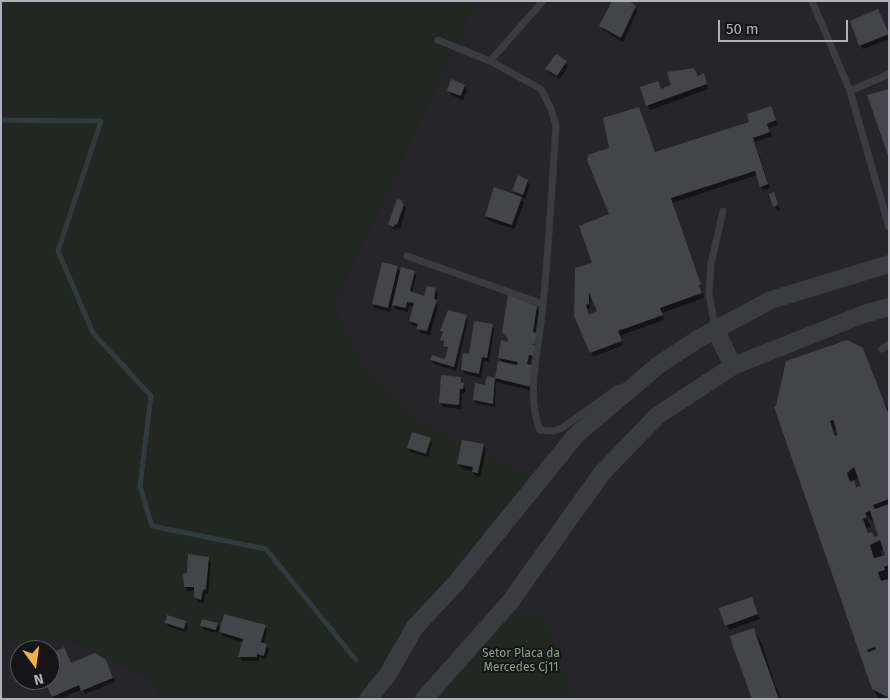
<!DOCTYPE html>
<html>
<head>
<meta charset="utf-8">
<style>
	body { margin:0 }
	#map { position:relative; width:890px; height:700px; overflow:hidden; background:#1a1a1d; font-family:"Fira Sans",sans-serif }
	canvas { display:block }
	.frame { position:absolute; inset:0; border:2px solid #adb2bc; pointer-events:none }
	.north { position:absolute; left:10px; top:640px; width:50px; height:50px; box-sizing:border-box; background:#151518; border:1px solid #52545a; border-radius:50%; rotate:166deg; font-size:14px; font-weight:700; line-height:20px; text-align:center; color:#adb2bc }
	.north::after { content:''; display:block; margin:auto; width:18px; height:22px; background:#f6b139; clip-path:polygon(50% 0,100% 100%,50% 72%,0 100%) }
	.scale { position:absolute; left:718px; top:20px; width:130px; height:22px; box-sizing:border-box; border:2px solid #adb2bc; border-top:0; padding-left:6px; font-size:15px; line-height:18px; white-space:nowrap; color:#adb2bc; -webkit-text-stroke:4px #151518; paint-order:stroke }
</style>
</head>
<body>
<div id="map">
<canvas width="890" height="700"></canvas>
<div class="frame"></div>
<div class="north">N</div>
<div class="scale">50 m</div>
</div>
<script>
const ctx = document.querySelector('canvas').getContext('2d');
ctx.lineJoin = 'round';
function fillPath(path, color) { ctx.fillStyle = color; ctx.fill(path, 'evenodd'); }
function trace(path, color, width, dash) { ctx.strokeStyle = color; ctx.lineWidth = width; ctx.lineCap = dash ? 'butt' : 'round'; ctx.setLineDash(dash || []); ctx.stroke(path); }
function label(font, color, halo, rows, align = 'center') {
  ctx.font = font + ' "Fira Sans",sans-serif'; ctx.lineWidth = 4; ctx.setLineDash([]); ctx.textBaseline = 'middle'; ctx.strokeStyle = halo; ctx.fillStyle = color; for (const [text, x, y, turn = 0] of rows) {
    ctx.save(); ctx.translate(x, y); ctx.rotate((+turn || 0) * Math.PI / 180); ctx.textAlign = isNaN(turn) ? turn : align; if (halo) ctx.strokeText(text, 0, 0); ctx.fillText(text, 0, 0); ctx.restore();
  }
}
fillPath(new Path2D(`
	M477,1H889V699H356L400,634L528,477L415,421L361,368L333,306L473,7Z
	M66,638L153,679L160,699H1V644ZM20,650H50V680H20Z`), '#26262a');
fillPath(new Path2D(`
	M1,1H477L473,7L333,306L361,368L415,421L529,477L400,634L356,699H160L153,679L66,638L1,644Z
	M517,612C522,612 531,611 537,612C550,616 569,684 574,699H440L506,619Z`), '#202821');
fillPath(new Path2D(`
	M635,7L637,12L623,42L603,30L600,26Z
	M880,14L889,39L863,49L860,45Z
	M566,62L568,66L560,79L549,73L547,69Z
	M698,77L704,78L708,89L650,110L641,88L661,90Z
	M464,86L467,90L463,100L451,95L449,90Z
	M771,107L778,125L769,128L772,136L755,142L770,188L763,190L757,175L673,203L704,298L662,313L664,320L619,336L623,345L593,357L575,316L610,215L611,148L639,108L655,153L751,122ZM591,293L598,312L589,316L587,310L590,308Z
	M527,181L530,185L525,199L520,197L524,203L514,229L489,221L486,216L517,197L513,190Z
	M773,193L780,210L777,211L770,194Z
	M402,202L406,209L400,229L397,228L396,231L389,225Z
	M397,267L401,273L414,272L416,276L412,293L425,298L435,289L438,294L436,301L438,305L430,335L420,333L419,327L412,325L410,321L414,306H409L408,312L396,309L392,303L390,312L375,308L373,304Z
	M536,307L539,311L535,333L536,359L531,358L530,366L533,391L496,382L495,407L477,404L474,400L486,386L488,378L496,380L499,362L503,363L499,358Z
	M466,316L468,320L456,371L434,364L431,360L446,361L449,350L442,340V331Z
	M492,325L494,330L489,362L484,361L481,378L465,374L462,369L470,356Z
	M461,378L465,388V393H462L461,409L443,407L440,403Z
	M882,398L889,410V699H879L873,689L778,407ZM837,429L840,442L834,431ZM859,477L862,487L857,488L853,481ZM866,517H869L876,526L879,537L874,538L869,534L867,528L871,527ZM885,549L887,556L883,557L880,551Z
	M430,439L432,443L428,457L411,452L408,448Z
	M484,445L486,450L480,477L475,476L473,471L461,468L458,464Z
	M208,559L211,563L208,594H205L204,603L198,602L195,591H187L185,587Z
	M754,602L760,619L729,630L727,625Z
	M185,622L188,626L186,632L169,627L166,623Z
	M217,624L221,631L265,626L267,630L264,644L269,649L266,659L259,657V661H242L240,657L243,642L223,636L219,630L218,633L204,630L202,626Z
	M754,630L762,644L775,685L782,699H753Z
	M50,655L71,664L108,665L115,682L85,694L82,689L60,699H54L46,680H50Z`), '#0007');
trace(new Path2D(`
	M1,120L101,121L58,251L93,333L151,396L140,486L152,526L266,549L356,660`), '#2f3a41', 5);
fillPath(new Path2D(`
	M612,1H629L636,6L621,38L599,26Z
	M878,9L889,34L859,46L850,21Z
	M556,54L567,61L557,76L545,69Z
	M694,68L698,76L704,73L707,84L646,106L640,87L658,81L661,89L671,85L667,72Z
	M451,79L465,85L461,96L447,91Z
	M889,89V155H888L867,95Z
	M771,106L776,120L767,124L770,132L753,138L768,184L760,187L755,171L671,198L701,285H699L702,293L660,308L663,315L618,331L622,341L590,353L574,316L575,268L592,263L579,226L609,214L587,160L588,155L609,148L603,118L639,107L655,152L749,122L747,114ZM589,292L597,311L589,315L586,305L589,304Z
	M518,175L528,180L523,195L512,191Z
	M494,187L522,197L512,225L485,216Z
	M774,192L778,205L773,207L769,194Z
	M397,199L403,201L402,203L404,204L397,225L395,224L394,227L388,225Z
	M382,262L398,266L388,308L372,304Z
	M401,267L415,271L410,291L424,296L427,286L436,288L434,299L437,300L427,331L416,329L418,324L409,321L414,303L407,302L406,308L392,305Z
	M508,295L537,306L533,332L537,333L534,344L532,345H535L534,356L529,355L527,364L532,365L531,387L495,378L493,404L473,400L475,383L485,385L487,376L495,378L498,361L517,365L518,362L498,358L501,340L508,342V339L502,332Z
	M448,310L467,315L454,367L430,360L432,355L445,359L448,347L443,346L444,341L440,340L443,332L440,331Z
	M474,321L493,324L487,358L482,357L479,374L461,370L463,353L469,354Z
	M847,340L863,348L889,415V499L873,505L875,509L889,504V565L884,567L885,570L878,572L881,581L888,579L889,580V698L872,689L774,407L776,406L786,361ZM833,420L838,435L835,436L830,421ZM854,467L861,486L856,487L854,480L850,482L847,473ZM870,511L878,536L874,537L872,532L868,533L863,519L867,517L865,513ZM880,540L885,555L874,558L870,545ZM875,647L876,649L868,652L867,650Z
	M441,375L461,377V382L464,383L463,389H460L459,405L439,403Z
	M412,432L431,438L426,454L407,448Z
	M462,440L484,444L478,473L472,472L473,467L457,464Z
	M188,554L209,557L206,589L203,590L201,600L194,597V587H184L183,574L187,573Z
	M752,597L758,614L725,626L719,608Z
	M224,614L266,625L261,642L267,644L264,656L257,654V657H238L243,639L219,632Z
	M167,615L186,621L184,629L165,623Z
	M202,619L218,623L216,630L200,626Z
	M754,628L756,635L779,699H752L732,644L730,636Z
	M64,647L71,663L95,653L106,660L113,678L81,691L79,685L52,697L44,680H50V654Z`), '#44454a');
trace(new Path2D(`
	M812,1L850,91L889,227
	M438,40L490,61L541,89L551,109L556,125C552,185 549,245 543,305C540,341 525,395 540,430L554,431L562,428L615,390L623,387
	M490,61L543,1
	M850,91L889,74
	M407,256L543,304
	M715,328L709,294L711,264L723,211
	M882,349L889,344`), '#3b3c42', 7);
trace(new Path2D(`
	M715,329L733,366
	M368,699L388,674L415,627L456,583L576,435L634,386L657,366L698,339L771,300L889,264
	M424,699L510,602L602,473L657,416L733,366L864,314L889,307`), '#3b3c42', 18);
label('12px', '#83a785', '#151518', [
	["Setor Placa da",521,654],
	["Mercedes Cj11",521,668]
]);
</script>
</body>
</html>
